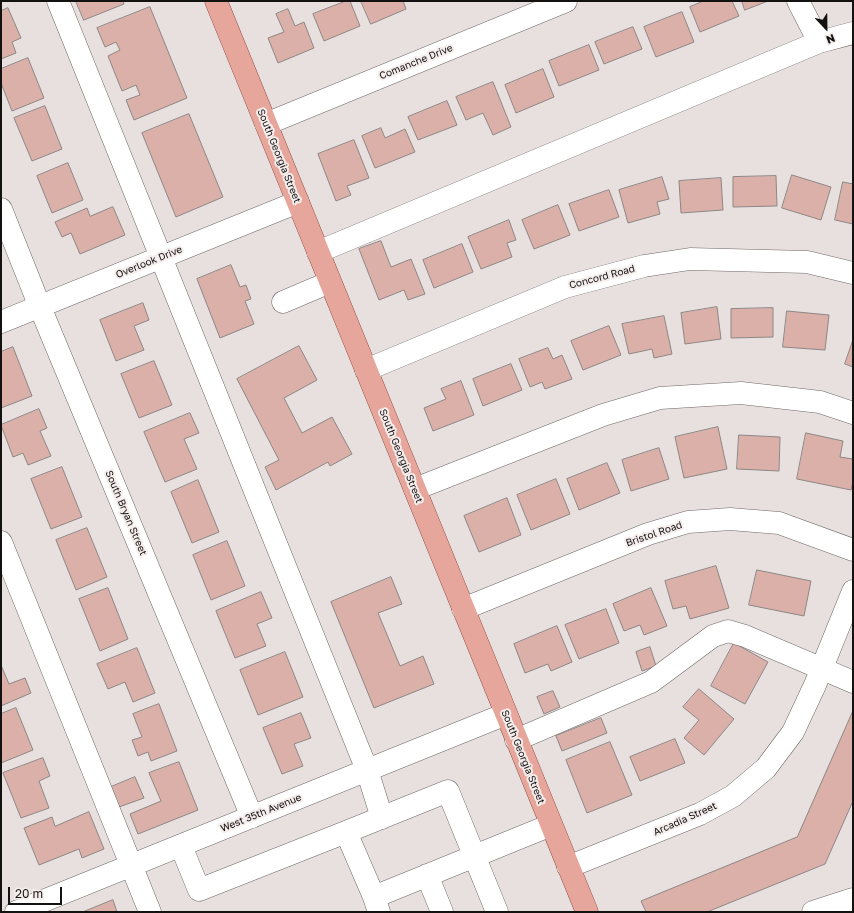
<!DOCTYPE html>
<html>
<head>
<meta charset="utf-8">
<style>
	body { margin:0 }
	#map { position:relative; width:854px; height:913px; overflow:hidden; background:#e7e0df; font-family:"Golos Text",sans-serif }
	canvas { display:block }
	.frame { position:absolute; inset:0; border:2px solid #141211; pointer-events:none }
	.north { position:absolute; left:806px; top:8px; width:40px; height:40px; -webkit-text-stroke:3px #f4edec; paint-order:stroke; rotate:158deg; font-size:11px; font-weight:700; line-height:16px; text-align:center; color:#141211 }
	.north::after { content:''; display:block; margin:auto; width:14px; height:18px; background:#141211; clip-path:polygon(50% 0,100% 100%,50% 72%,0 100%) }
	.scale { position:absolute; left:8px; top:887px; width:54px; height:18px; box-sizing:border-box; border:2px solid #141211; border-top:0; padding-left:5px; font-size:12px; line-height:14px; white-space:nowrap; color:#141211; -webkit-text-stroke:3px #f4edec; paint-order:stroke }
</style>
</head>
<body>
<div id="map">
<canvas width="854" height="913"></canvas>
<div class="frame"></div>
<div class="north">N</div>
<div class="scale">20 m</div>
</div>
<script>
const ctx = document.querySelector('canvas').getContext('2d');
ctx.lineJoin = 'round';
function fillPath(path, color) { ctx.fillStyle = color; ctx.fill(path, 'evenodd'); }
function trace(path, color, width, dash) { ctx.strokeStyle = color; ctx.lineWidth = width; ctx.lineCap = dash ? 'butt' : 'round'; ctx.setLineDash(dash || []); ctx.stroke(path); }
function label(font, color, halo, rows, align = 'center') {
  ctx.font = font + ' "Golos Text",sans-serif'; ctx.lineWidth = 4; ctx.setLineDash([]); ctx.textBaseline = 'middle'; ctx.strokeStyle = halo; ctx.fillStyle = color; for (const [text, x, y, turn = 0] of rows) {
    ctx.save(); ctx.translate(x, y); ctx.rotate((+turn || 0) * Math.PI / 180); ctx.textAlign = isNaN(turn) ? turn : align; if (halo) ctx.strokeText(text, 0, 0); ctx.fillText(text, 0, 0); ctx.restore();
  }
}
const building = new Path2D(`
	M76,1H123L124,4L84,20Z
	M346,1H350L360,26L324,41L313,14Z
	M361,1H403L406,9L371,24Z
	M704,1H732L739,16L700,32L690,7Z
	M742,1H768L745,10Z
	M150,7L187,98L134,120L126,100L140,95L136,85L122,91L108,56L120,50L116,42L105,47L97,28Z
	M8,8L21,38L12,42L16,53L1,59V11Z
	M288,9L295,26L304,22L314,48L278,63L268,38L284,32L276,14Z
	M682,12L694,42L656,57L644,27Z
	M633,27L642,49L604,64L595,42Z
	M589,45L599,70L559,86L549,61Z
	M28,58L44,98L12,111L1,83V69Z
	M543,69L554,97L516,113L505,85Z
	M493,82L511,127L493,135L483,113L466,120L456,97Z
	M447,101L457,125L418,140L408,117Z
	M45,106L62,149L32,161L14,118Z
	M189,114L223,197L176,217L142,133Z
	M381,128L385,138L405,129L415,152L375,168L362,136Z
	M354,140L369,178L347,186L351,195L336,201L318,154Z
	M68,163L83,200L52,213L37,176Z
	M792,175L831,187L821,220L782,208Z
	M776,176L777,206L733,207V177Z
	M662,177L669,199L657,202L660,214L628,223L619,190Z
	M721,178L723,210L681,213L679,181Z
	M843,182L853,184V224L835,220Z
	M609,190L619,217L579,231L569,204Z
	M558,205L570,235L534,249L522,220Z
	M113,207L125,235L80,254L71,233L62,237L55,222L87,208L90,216Z
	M509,220L516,240L507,243L512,257L481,269L468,237Z
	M381,241L391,267L411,259L425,294L408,300L404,290L379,300L359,249Z
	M462,244L473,272L434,288L423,260Z
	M231,265L240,287L246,285L251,299L245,301L254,324L220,338L197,279Z
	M143,303L149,320L134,326L144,350L116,361L100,320Z
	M717,307L721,339L685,344L681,313Z
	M773,308V337L731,338V309Z
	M787,311L829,315L825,350L783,347Z
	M664,316L672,354L654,358L652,349L629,354L622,324Z
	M609,326L621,355L583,370L571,341Z
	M853,340V367L845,364Z
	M299,346L317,380L284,398L302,433L332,417L352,454L330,466L328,462L276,490L265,467L279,460L237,379Z
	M13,347L32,396L1,408V352Z
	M548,348L553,359L562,355L572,379L545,389L542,382L530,387L519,359Z
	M154,361L172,405L139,418L121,374Z
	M511,364L522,390L483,406L473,379Z
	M461,381L474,415L433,431L424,408L446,399L441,389Z
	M39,409L47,428L40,431L51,456L28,465L23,453L13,457L1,425Z
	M190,413L199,433L184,439L197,469L165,482L144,432Z
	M718,427L727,469L684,478L675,437Z
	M806,433L843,441L840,457L853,459V482L851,490L797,479Z
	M739,435L780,437L779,471L737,469Z
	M659,448L669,479L631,491L622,460Z
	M607,463L620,493L579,510L567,479Z
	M62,467L82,517L51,529L31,479Z
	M556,479L570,514L531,530L517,495Z
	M198,480L219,532L192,543L171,492Z
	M507,498L521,535L479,552L464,516Z
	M87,528L107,577L76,590L56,540Z
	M227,541L245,586L211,600L193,555Z
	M716,566L729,608L690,619L686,606L673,609L665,581Z
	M757,570L811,581L804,616L749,605Z
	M391,577L402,604L378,613L400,666L423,656L434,684L374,708L331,602Z
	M108,588L128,639L100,651L79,599Z
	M651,588L667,626L644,635L640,625L624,631L613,604Z
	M261,592L272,618L257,624L266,646L235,658L216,611Z
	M606,609L619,643L579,659L565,625Z
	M557,626L572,662L551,671L548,664L525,673L514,644Z
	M734,643L768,662L745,704L711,686Z
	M650,647L656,666L642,671L636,652Z
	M137,648L155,693L133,702L125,682L108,689L97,664Z
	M285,652L303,697L258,715L240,670Z
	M1,665L9,684L25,678L31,693L1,706Z
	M699,689L734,719L704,755L684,738L699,720L683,707Z
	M553,691L560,707L544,714L537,697Z
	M159,704L177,751L151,761L148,752L138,756L132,740L142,737L133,714Z
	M16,708L33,750L1,763V714Z
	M853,711V801L825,864L707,912H646L641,901L797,837Z
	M301,713L311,738L294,744L303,766L282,774L263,728Z
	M601,718L607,733L562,751L556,736Z
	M675,739L685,763L640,781L630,757Z
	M610,742L632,795L587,813L566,760Z
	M43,758L50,776L39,781L49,808L21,818L3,773Z
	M179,762L198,810L138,834L130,814L161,801L149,773Z
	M135,777L144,798L119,807L111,787Z
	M89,812L104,849L82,858L79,849L39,865L24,828L52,817L55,826Z
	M113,900L117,912H83Z`);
fillPath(building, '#dab0a8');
trace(building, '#8d8685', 1);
const minor = new Path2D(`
	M58,1L367,770L382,818
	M798,1L819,42
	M266,124L566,1
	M1,209L40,307L252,817
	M318,252L819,42L853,33
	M283,302L330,282
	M1,322L298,202
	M366,370L565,287L644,266L690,259L807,262L853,273
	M415,489L603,415L660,398L741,393L820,402L853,413
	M1,542L150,912
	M463,609L648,534L688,522L730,519L779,523L853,550
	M516,740L651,682L713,636L728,631L745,636L853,682
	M181,846L199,890L346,832
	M568,867L700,814L733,796L766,768L793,732L815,685L853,591
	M427,875L442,912
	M374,897L346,832L448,791L497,912
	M16,912L506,714
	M379,912L374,897L551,825
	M813,912L853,899`);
const major = new Path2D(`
	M216,1L587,912`);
trace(minor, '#6f6867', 23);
trace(major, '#914b40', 23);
trace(minor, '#fff', 22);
trace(major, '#e6a69b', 22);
label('10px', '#141211', '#f4edec', [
	["Comanche Drive",416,62,-22],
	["South Georgia Street",279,156,68],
	["Overlook Drive",149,262,-22],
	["Concord Road",602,277,-15],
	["South Georgia Street",401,456,68],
	["South Bryan Street",126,513,67],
	["Bristol Road",654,534,-19],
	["South Georgia Street",523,757,68],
	["West 35th Avenue",261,813,-22],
	["Arcadia Street",685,819,-24]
]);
</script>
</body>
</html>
